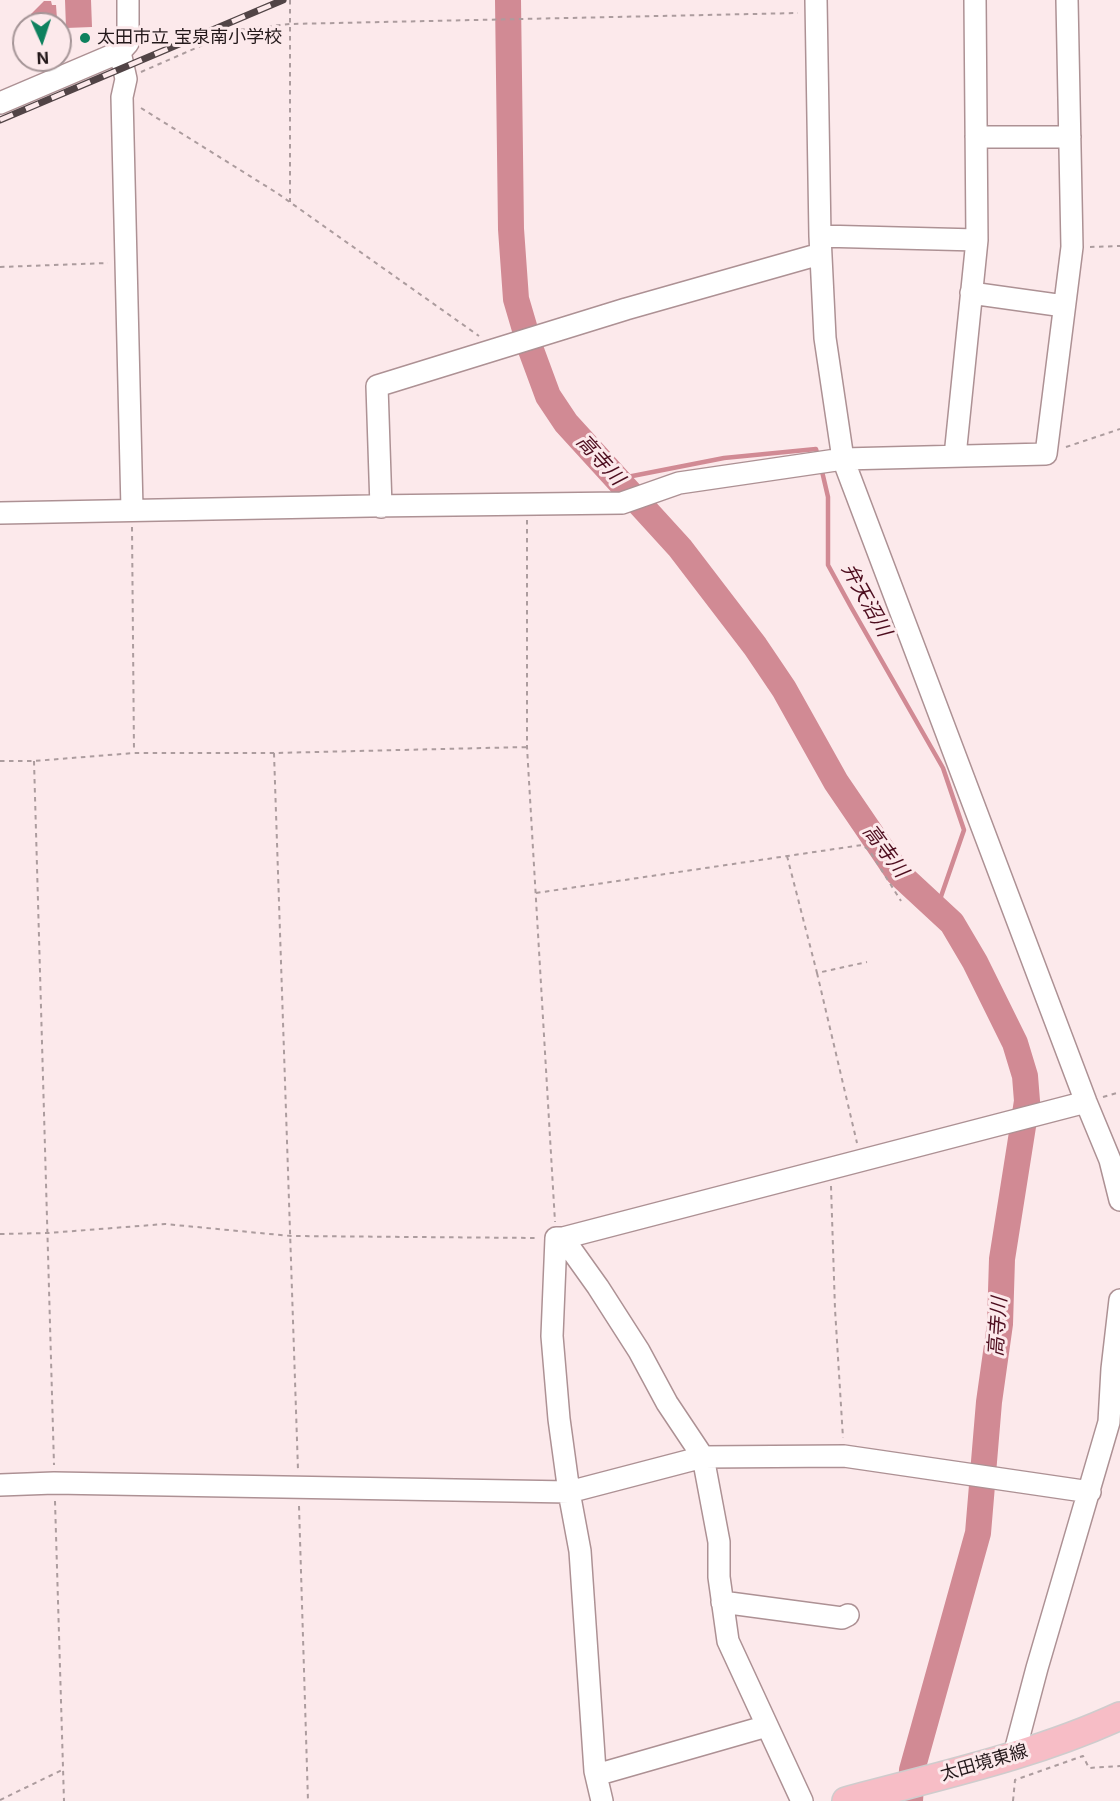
<!DOCTYPE html>
<html>
<head>
<meta charset="utf-8">
<style>
	body { margin:0 }
	#map { position:relative; width:1120px; height:1801px; overflow:hidden; background:#fce9eb; font-family:Inter,sans-serif }
	canvas { display:block }
	.north { position:absolute; left:12px; top:12px; width:60px; height:60px; box-sizing:border-box; background:#fce9eb; border:2px solid #a59597; border-radius:50%; rotate:177deg; font-size:16px; font-weight:700; line-height:24px; text-align:center; color:#23181a }
	.north::after { content:''; display:block; margin:auto; width:21px; height:27px; background:#0e815e; clip-path:polygon(50% 0,100% 100%,50% 72%,0 100%) }
</style>
</head>
<body>
<div id="map">
<canvas width="1120" height="1801"></canvas>
<div class="north">N</div>
</div>
<script>
const ctx = document.querySelector('canvas').getContext('2d');
ctx.lineJoin = 'round';
function fillPath(path, color) { ctx.fillStyle = color; ctx.fill(path, 'evenodd'); }
function trace(path, color, width, dash) { ctx.strokeStyle = color; ctx.lineWidth = width; ctx.lineCap = dash ? 'butt' : 'round'; ctx.setLineDash(dash || []); ctx.stroke(path); }
function label(font, color, halo, rows, align = 'center') {
  ctx.font = font + ' Inter,"Noto Sans JP",sans-serif'; ctx.lineWidth = 6; ctx.setLineDash([]); ctx.textBaseline = 'middle'; ctx.strokeStyle = halo; ctx.fillStyle = color; for (const [text, x, y, turn = 0] of rows) {
    ctx.save(); ctx.translate(x, y); ctx.rotate((+turn || 0) * Math.PI / 180); ctx.textAlign = isNaN(turn) ? turn : align; if (halo) ctx.strokeText(text, 0, 0); ctx.fillText(text, 0, 0); ctx.restore();
  }
}
fillPath(new Path2D(`
	M65,0H91L92,27L66,28Z
	M44,1H51L52,5H56L57,19H54L50,24L32,22L31,14Z`), '#d18a94');
trace(new Path2D(`
	M821,467L828,497V565L851,607L943,768L964,830L937,908
	M617,479L724,458L816,449L818,456`), '#d18a94', 4.5);
trace(new Path2D(`
	M508,0L511,229L516,299L531,350L548,396L566,423L680,548L755,646L784,689L836,782L898,873L952,923L975,962L1015,1043L1025,1076L1027,1101L1002,1259L1000,1324L989,1402L978,1533L912,1770L910,1801`), '#d18a94', 26);
const minor = new Path2D(`
	M816,0L820,236L825,338L843,459L1086,1102L1110,1160L1120,1200
	M120,52L126,79L122,97L132,509
	M0,103L120,52L128,43V0
	M976,137H1070
	M820,236L977,240
	M971,293L1064,306
	M955,456L977,240L975,0
	M381,507L377,386L626,309L820,254
	M0,513L370,506L622,503L679,483L843,459L1046,454L1072,247L1067,0
	M563,1238L598,1287L639,1351L667,1403L703,1457L719,1542V1577L728,1641L802,1801
	M0,1485L54,1483L569,1492L703,1457L844,1456L1090,1492
	M722,1602L842,1618L848,1615
	M1014,1755L1037,1668L1109,1422L1112,1369L1120,1300
	M596,1775L767,1726
	M602,1801L595,1771L580,1551L569,1492L559,1419L552,1336L556,1238H563L1086,1102`);
const major = new Path2D(`
	M846,1801C938,1776 1033,1756 1120,1716`);
trace(minor, '#ad9194', 24);
trace(major, '#cfcccd', 30);
trace(new Path2D(`
	M290,0V202
	M141,72L237,30L290,24L798,13
	M141,108L277,193L479,336
	M1090,247L1120,246
	M0,267L108,263
	M1066,447L1120,429
	M527,520V747L555,1222
	M132,527L134,752
	M274,753L298,1470
	M0,761H34L134,753H274L527,747
	M34,761L54,1465
	M787,856L817,973L867,962
	M536,893L862,845L869,850L901,901
	M817,973L857,1143
	M1103,1097L1120,1092
	M831,1186L835,1309L843,1438
	M0,1234L48,1233L165,1224L291,1236L539,1238
	M55,1501L64,1801
	M299,1506L308,1801
	M0,1800L62,1770
	M1013,1801L1015,1780L1083,1756L1089,1768L1120,1766`), '#ac9c9e', 2, [4.5, 4.5]);
trace(minor, '#fff', 21);
trace(major, '#f7bdc6', 27);
const rail = new Path2D(`
	M0,120L283,0`);
trace(rail, '#514446', 7);
trace(rail, '#fce9eb', 4.5, [14]);
for (const [x, y, r, color] of [
	[85,38,6,"#0e815e"]
]) { const dot = new Path2D(); dot.arc(x, y, r, 0, 2 * Math.PI); ctx.fillStyle = color; ctx.fill(dot); trace(dot, '#fce9eb', 2); }
label('18px', '#23181a', '#fce9eb', [
	["太田市立 宝泉南小学校",97,38]
], 'left');
label('18px', '#23181a', '#fce9eb', [
	["太田境東線",984,1763,-16]
]);
label('italic 20px', '#4d0d1e', '#fce9eb', [
	["高寺川",600,460,48],
	["弁天沼川",866,600,61],
	["高寺川",885,851,53],
	["高寺川",998,1327,-86]
]);
</script>
</body>
</html>
